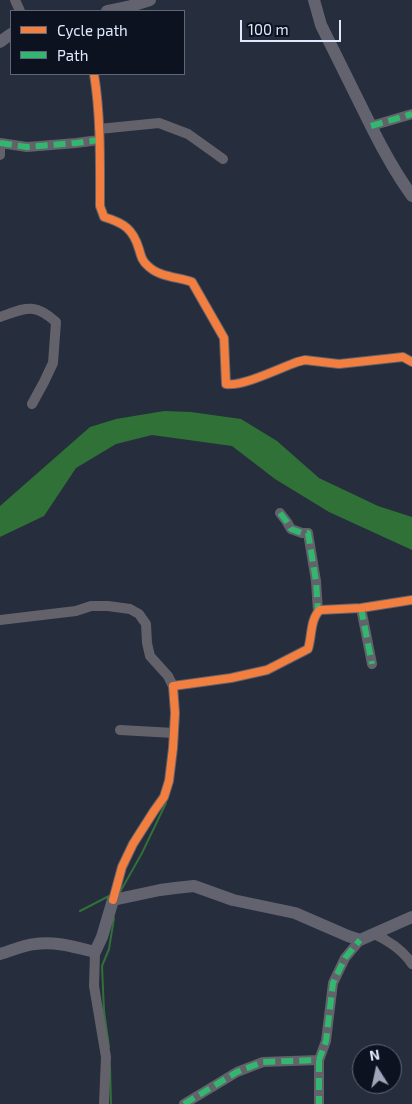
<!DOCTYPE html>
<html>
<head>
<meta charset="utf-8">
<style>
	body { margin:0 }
	#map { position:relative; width:412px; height:1104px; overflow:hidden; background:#262d3d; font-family:"Exo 2",sans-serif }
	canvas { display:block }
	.legend { position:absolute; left:10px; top:10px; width:175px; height:65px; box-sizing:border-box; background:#0c1220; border:1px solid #606878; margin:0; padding:6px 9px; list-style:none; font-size:15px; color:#dfe9fd }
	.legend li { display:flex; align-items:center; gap:10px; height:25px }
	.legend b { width:25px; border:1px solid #606878 }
	.north { position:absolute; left:352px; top:1044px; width:50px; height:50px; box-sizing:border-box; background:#0c1220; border:1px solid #606878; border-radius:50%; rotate:350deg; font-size:14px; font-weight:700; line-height:20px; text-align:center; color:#dfe9fd }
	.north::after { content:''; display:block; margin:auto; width:18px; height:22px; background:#9ea7ba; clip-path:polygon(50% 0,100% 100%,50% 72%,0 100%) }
	.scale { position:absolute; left:240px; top:20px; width:101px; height:22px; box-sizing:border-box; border:2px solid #dfe9fd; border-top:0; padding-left:6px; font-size:15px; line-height:18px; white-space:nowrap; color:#dfe9fd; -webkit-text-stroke:4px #0c1220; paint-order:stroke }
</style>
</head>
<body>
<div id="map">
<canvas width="412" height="1104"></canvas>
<ul class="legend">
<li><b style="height:6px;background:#f27e40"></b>Cycle path</li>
<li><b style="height:6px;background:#33b770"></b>Path</li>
</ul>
<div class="north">N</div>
<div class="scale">100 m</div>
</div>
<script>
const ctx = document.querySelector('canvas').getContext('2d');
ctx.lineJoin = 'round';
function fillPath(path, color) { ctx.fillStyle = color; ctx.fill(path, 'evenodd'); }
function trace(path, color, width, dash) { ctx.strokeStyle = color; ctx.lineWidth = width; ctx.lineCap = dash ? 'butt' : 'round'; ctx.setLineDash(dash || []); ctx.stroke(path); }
fillPath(new Path2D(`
	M164,411L191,412L241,419L277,441L319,478L378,506L412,517V550L329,512L275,479L232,446L152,435L116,444L76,468L44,516L0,537V506L90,427L116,419Z`), '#2f7137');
trace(new Path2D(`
	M120,892L142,853L166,803
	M80,911L109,896
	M109,1047L104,1011L102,966L109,949L114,918
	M110,1066L111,1104`), '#2f7137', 2);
trace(new Path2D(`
	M15,0L20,11
	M94,74C101,117 100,162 100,206L104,217C124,223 133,229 139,249C141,256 142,261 148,266C159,277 178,277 192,282L224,338L226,384C242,387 280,368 297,362L305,360L339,364L403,357L412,362
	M371,126L412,114
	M99,129L159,123L188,134L223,159
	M0,143L27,147L76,143L99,140
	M0,143V155
	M0,317C26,308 34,302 56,322L53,363L44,382L32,404
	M280,513L287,522L291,529L302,533H308L316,581L318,612
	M361,608L372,664
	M0,620L76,611L91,606H108L130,609L139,614L146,624L147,643L150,656L168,676L173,686
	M120,730L174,733
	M113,900L122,867L133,844L154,811L164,797L169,781L173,748L175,713L173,686L231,678L267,670L308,649C312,637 310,619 320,610L361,608L412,600
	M374,934C389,941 403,950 412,964
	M95,952L94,986L106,1057L104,1104
	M319,1060V1104
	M184,1104L237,1072L263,1062L319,1060L326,1041L333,983L345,958L360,940`), '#63626a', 10);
trace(new Path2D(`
	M314,0L321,25L373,130C384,152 397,175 412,196
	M107,11L131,6L150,0
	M0,42L11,34
	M0,954C11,951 23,945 35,944C55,941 75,947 95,952L102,937L113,900L160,890L175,888L194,886L233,900L295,913L348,936L360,940L412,917`), '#62636e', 12);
trace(new Path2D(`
	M371,126L412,114
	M0,143L27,147L76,143L99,140
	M280,513L287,522L291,529L302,533H308L316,581L318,612
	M361,608L372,664
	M319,1060V1104
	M184,1104L237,1072L263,1062L319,1060L326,1041L333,983L345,958L360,940`), '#33b770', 6, [12, 6]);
trace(new Path2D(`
	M94,74C101,117 100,162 100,206L104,217C124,223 133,229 139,249C141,256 142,261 148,266C159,277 178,277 192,282L224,338L226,384C242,387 280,368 297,362L305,360L339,364L403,357L412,362
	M113,900L122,867L133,844L154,811L164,797L169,781L173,748L175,713L173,686L231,678L267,670L308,649C312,637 310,619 320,610L361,608L412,600`), '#f27e40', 8);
</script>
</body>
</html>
